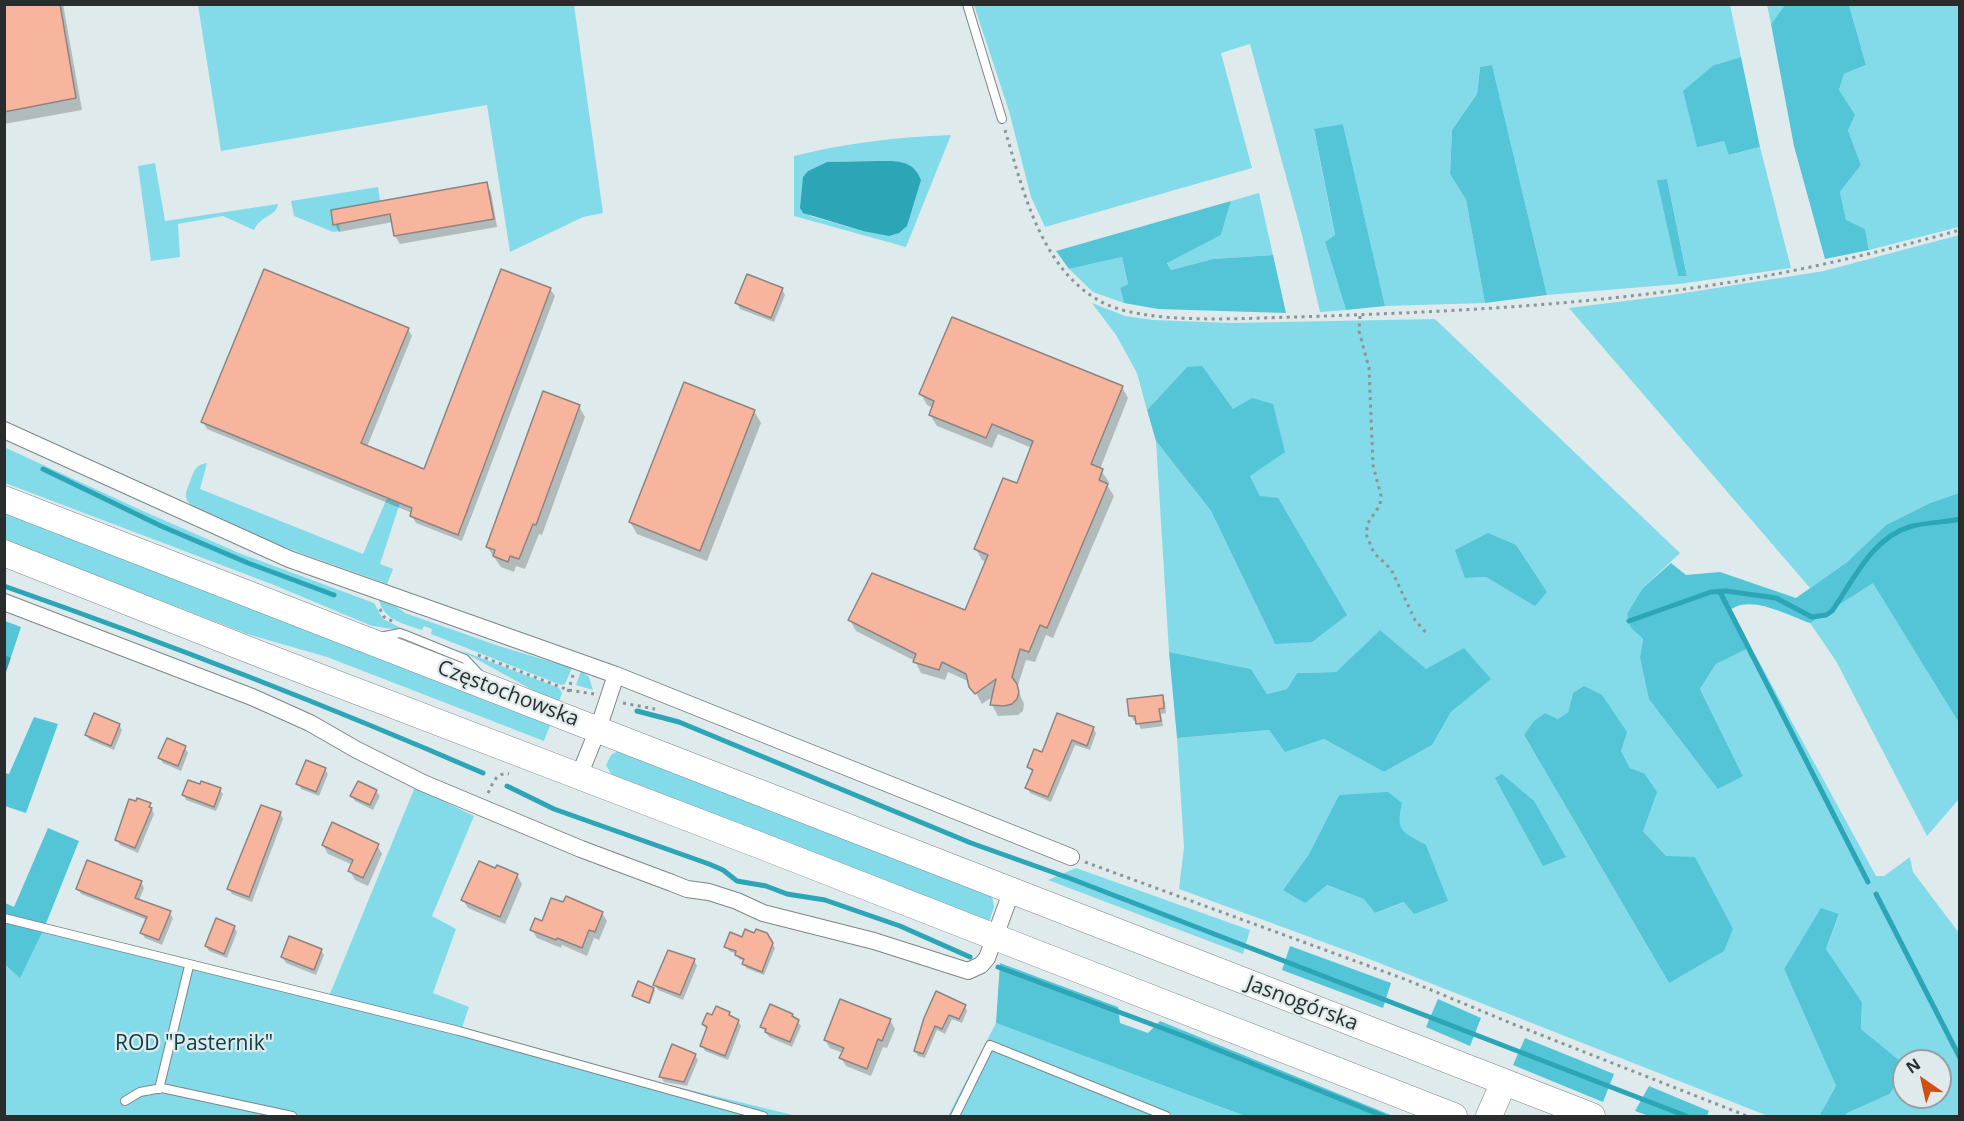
<!DOCTYPE html>
<html>
<head>
<meta charset="utf-8">
<style>
	body { margin:0 }
	#map { position:relative; width:1964px; height:1121px; overflow:hidden; background:#dfeaec; font-family:"Open Sans",sans-serif }
	canvas { display:block }
	.frame { position:absolute; inset:0; border:6px solid #292d2e; pointer-events:none }
	.north { position:absolute; left:1892px; top:1049px; width:60px; height:60px; box-sizing:border-box; background:#dfeaec; border:2px solid #969ea0; border-radius:50%; rotate:326deg; font-size:16px; font-weight:700; line-height:24px; text-align:center; color:#292d2e }
	.north::after { content:''; display:block; margin:auto; width:21px; height:27px; background:#d34e12; clip-path:polygon(50% 0,100% 100%,50% 72%,0 100%) }
</style>
</head>
<body>
<div id="map">
<canvas width="1964" height="1121"></canvas>
<div class="frame"></div>
<div class="north">N</div>
</div>
<script>
const ctx = document.querySelector('canvas').getContext('2d');
ctx.lineJoin = 'round';
function fillPath(path, color) { ctx.fillStyle = color; ctx.fill(path, 'evenodd'); }
function trace(path, color, width, dash) { ctx.strokeStyle = color; ctx.lineWidth = width; ctx.lineCap = dash ? 'butt' : 'round'; ctx.setLineDash(dash || []); ctx.stroke(path); }
function label(font, color, halo, rows, align = 'center') {
  ctx.font = font + ' "Open Sans",sans-serif'; ctx.lineWidth = 4.5; ctx.setLineDash([]); ctx.textBaseline = 'middle'; ctx.strokeStyle = halo; ctx.fillStyle = color; for (const [text, x, y, turn = 0] of rows) {
    ctx.save(); ctx.translate(x, y); ctx.rotate((+turn || 0) * Math.PI / 180); ctx.textAlign = isNaN(turn) ? turn : align; if (halo) ctx.strokeText(text, 0, 0); ctx.fillText(text, 0, 0); ctx.restore();
  }
}
fillPath(new Path2D(`
	M198,5H574L603,213L583,217L510,252L487,105L221,151Z
	M974,5H1730L1741,57L1714,65L1724,141L1730,155L1760,147L1791,268L1679,284L1547,295L1492,65L1480,67L1477,94L1452,130L1450,174L1466,200L1485,303L1385,306L1343,124L1314,130L1335,236L1325,242L1346,310L1320,312L1302,235L1250,44L1221,53L1252,168L1045,227L1031,197L1009,111ZM1667,179L1687,275V276H1678L1658,180Z
	M1767,5H1785L1771,24Z
	M1849,5H1959V227L1869,250L1865,229L1846,221L1840,192L1861,165L1848,130L1839,90L1844,74L1866,65Z
	M951,135L906,247L794,216V156C845,143 898,137 951,135ZM877,161L903,162L863,231L810,216L808,171L827,162Z
	M155,163L165,221L278,204C277,216 261,215 254,230L223,216L178,224L180,257L151,261L138,166Z
	M378,187L380,201L331,210L333,224H339L340,231L333,232L294,216L291,201Z
	M1259,193L1273,255L1213,259L1171,270L1167,262L1221,235L1231,201Z
	M1959,235V493L1930,503L1886,525L1847,562L1810,588L1569,308L1665,296L1824,271Z
	M1122,257L1128,284L1120,288L1124,303L1093,292L1069,269Z
	M1092,303L1125,316L1154,320L1231,323L1435,319L1680,553L1643,588L1631,628L1643,639L1640,657L1743,776L1700,689L1716,664L1751,647L1876,876H1884L1910,857L1913,872L1959,933V1116H1845L1847,1113L1890,1094L1904,1072V1097H1940V1061H1904V1064L1861,1029L1862,1002L1826,949L1839,915L1821,909L1784,969L1836,1086L1819,1116H1768L1364,957L1179,889L1184,847L1177,738L1269,730L1285,751L1324,739L1384,772L1432,745L1451,712L1491,678L1426,670L1380,630L1336,672L1297,673L1287,689L1267,694L1251,669L1169,652L1156,441L1211,511L1275,644L1260,496L1250,476L1233,409L1187,367L1147,410L1137,373L1116,335ZM1516,545L1535,605L1486,577L1465,578ZM1573,693L1621,751L1630,768L1644,773L1643,831L1666,856L1669,983L1524,735L1545,713L1558,719L1568,712ZM1339,795L1398,820L1403,832L1405,902L1375,913L1365,899L1326,885L1283,890L1309,854Z
	M4,447L143,511L239,553L374,603L383,619L407,631L372,626L274,585L5,483Z
	M207,463L200,489L363,554L387,498L400,503L380,564L393,569L387,584C331,563 272,545 218,519C209,514 196,511 189,503C183,496 187,489 190,482C194,471 195,465 207,463Z
	M4,512L551,723L544,741L327,657L247,634L5,540Z
	M1873,582L1959,723V799L1927,836L1836,661L1810,623Z
	M379,600L397,607L405,613L499,646L572,668L565,684L561,685L431,634L432,629L424,626L422,630C405,624 384,621 379,600Z
	M460,650L559,688L562,693L558,704Z
	M581,671L589,677L593,690L576,685Z
	M618,751L625,752L992,896L994,907L989,922L616,777L611,774L606,765L611,755Z
	M415,787L474,816L432,916L456,929L433,993L469,1007L460,1034L797,1116H5L4,965L20,977L43,931L327,1001Z
	M1076,868L1250,930L1243,954L1048,880Z
	M996,1023L1245,1116H948Z`), '#83dbe9');
fillPath(new Path2D(`
	M1785,5H1849L1866,65L1844,74L1839,90L1855,115L1848,130L1861,165L1840,192L1846,220L1865,229L1869,250L1825,259L1794,146L1771,24Z
	M1741,57L1760,147L1729,155L1724,141L1697,147L1683,91L1714,65Z
	M1492,65L1547,295L1485,303L1466,200L1450,174L1452,130L1477,94L1480,67Z
	M1343,124L1385,306L1346,310L1325,242L1335,235L1314,129Z
	M1667,179L1687,276H1678L1657,180Z
	M1231,201L1221,235L1167,263L1171,270L1213,259L1273,255L1286,313L1158,309L1124,303L1120,288L1128,284L1122,257L1069,269L1056,251Z
	M1202,366L1233,409L1252,398L1273,404L1285,452L1250,476L1260,496L1278,498L1347,615L1312,642L1275,644L1211,511L1156,441L1147,410L1187,367Z
	M1959,493V723L1873,583L1810,623C1787,615 1753,595 1731,609L1751,647L1716,664L1700,689L1743,776L1718,789L1649,699L1640,657L1643,639L1631,628L1627,614L1643,588L1671,563L1686,575L1720,572L1796,598L1847,562L1886,525L1930,503Z
	M1488,533L1516,545L1547,592L1535,606L1486,577L1465,578L1455,550Z
	M5,621L21,627L5,675Z
	M1380,630L1426,669L1464,648L1491,679L1451,712L1432,745L1384,772L1324,739L1285,752L1269,730L1177,738L1169,652L1251,669L1267,694L1287,689L1297,673L1336,672Z
	M1584,686L1602,695L1627,732L1621,751L1630,768L1644,773L1657,792L1643,831L1666,856L1695,857L1733,929L1724,951L1669,983L1524,735L1534,721L1545,713L1558,719L1568,712L1573,693Z
	M34,717L58,724L26,813L5,806V773L9,774Z
	M1502,774L1534,801L1566,857L1543,866L1495,778Z
	M1388,792L1402,803C1395,832 1403,832 1426,845L1448,901L1414,914L1404,902L1375,913L1364,899L1327,885L1305,903L1283,890L1309,854L1339,795Z
	M48,828L79,841L43,931L20,978L5,965V903L14,907Z
	M1821,908L1839,914L1826,949L1862,1002L1861,1029L1904,1064V1072L1890,1094L1847,1113L1845,1116H1819L1836,1086L1784,969Z
	M1290,946L1391,983L1383,1008L1282,970Z
	M1000,963L1118,1007L1120,1023L1148,1033L1160,1021L1393,1116H1245L996,1023Z
	M1438,999L1481,1018L1470,1046L1426,1027Z
	M1525,1038L1614,1074L1603,1102L1513,1065Z
	M1649,1086L1709,1111L1707,1116H1649L1635,1111Z`), '#54c5d6');
fillPath(new Path2D(`
	M877,161C896,161 913,159 921,180L907,226L899,233L889,236L863,231L803,213L800,208L803,177L808,171L827,162Z`), '#2ca5b6');
fillPath(new Path2D(`
	M4,4H63L82,110L4,124Z
	M486,184L491,192L497,227L400,244L395,236L393,222L339,232L335,224Z
	M550,289L555,296L462,541L416,523L411,515L412,513L207,429L203,422L408,329L412,336L367,447L424,471Z
	M782,290L785,295L774,322L740,309L737,303Z
	M1122,387L1128,398L1100,469L1109,482L1107,485L1114,496L1053,638L1046,635L1035,662L1026,660L1017,688L1024,704L1023,711L1018,715L998,716L992,705L994,696L982,704L970,682L948,672L945,680L921,673L915,661L856,631L850,620L966,612L986,562L982,560L976,549L1018,485L1032,448L998,434L992,448L937,426L930,415L933,408L927,405L921,394Z
	M579,406L585,417L542,535L539,534L525,569L516,566L514,572L501,567L487,547Z
	M754,411L761,423L707,561L637,534L630,522Z
	M4,655L11,658L5,675H4Z
	M1162,696L1165,702L1166,713L1161,714L1163,726L1141,729L1137,721H1134L1131,716Z
	M119,725L122,730L114,750L90,740L86,735Z
	M1093,728L1096,733L1090,750L1075,745L1051,802L1030,793L1027,788L1033,773L1029,767L1043,754Z
	M185,747L188,753L181,771L163,763L160,758Z
	M325,769L328,774L319,796L301,789L298,783Z
	M220,790L223,794L216,811L186,800L184,795Z
	M376,791L380,796L373,810L355,801L352,796Z
	M150,805L154,814L138,853L120,845L117,840Z
	M280,813L283,819L252,902L232,894L229,889Z
	M323,845H377L382,854L368,886L355,880L350,871L353,865L328,854Z
	M496,870L517,875L522,884L505,924L468,908L463,900Z
	M141,882L144,888L139,900L169,912L173,918L162,945L145,938L142,933L147,920L81,894L78,889Z
	M602,913L607,921L599,940L594,938L587,956L562,945L561,948L537,938L532,930Z
	M234,927L237,932L227,958L209,951L206,946Z
	M755,935H766L775,948L764,975L746,968L745,961L739,959L737,954L729,951L726,946Z
	M321,950L324,955L316,975L286,963L282,957Z
	M694,960L697,966L683,1000L658,990L655,985Z
	M639,983L655,990L650,1004L634,996Z
	M965,1006L967,1011L962,1023L952,1019L945,1034L937,1030L925,1058L918,1056L915,1051L925,1019Z
	M729,1013L732,1018L738,1021L741,1026L728,1060L705,1051L702,1045L707,1031L704,1024L713,1016Z
	M792,1015L801,1026L792,1047L769,1037L762,1027Z
	M890,1020L895,1029L887,1048L883,1047L871,1076L846,1066L841,1058L843,1053L830,1048L825,1040Z
	M695,1055L698,1060L687,1086L664,1082L661,1077Z`), '#0003');
trace(new Path2D(`
	M43,469L161,526L248,563L334,595
	M4,586C166,643 326,705 483,773
	M1720,592L1868,882
	M1629,621L1711,592L1726,591L1776,598L1812,617L1826,615L1832,611C1853,581 1872,538 1909,527C1925,522 1943,523 1960,519
	M637,711L679,722L971,843L1069,878L1686,1116
	M507,786L554,809L709,864L723,870L737,881L766,886L787,894L825,900L900,926L970,957
	M1876,894L1960,1058
	M998,967L1186,1037L1383,1116`), '#2ca5b6', 5);
const building = new Path2D(`
	M4,4H60L76,98L4,112Z
	M487,182L494,219L394,236L390,214L333,225L331,210Z
	M264,269L409,328L361,443L424,469L501,269L551,288L458,535L410,516L412,508L201,422Z
	M747,274L783,288L771,318L735,303Z
	M952,317L1123,386L1091,464L1103,469L1099,480L1108,484L1047,628L1040,625L1029,652L1020,649L1012,677L1017,684L1019,692L1017,699L1012,704L1004,706L990,705L996,679L975,694L969,687L966,674L942,662L939,670L913,662L916,654L848,620L872,573L965,610L988,555L974,549L1003,478L1017,483L1033,441L992,424L986,438L929,415L934,401L919,394Z
	M684,382L755,410L700,551L629,522Z
	M543,391L580,405L536,525L533,524L519,559L510,556L508,562L493,556L495,550L486,547Z
	M1163,695L1164,708L1159,709L1161,721L1136,724L1135,716H1129L1127,699Z
	M94,713L120,724L111,746L85,735Z
	M1057,713L1094,727L1087,746L1072,740L1048,797L1025,788L1033,770L1027,767L1034,749L1042,752Z
	M167,738L186,746L178,766L158,758Z
	M306,760L326,768L316,792L296,784Z
	M188,780L200,784L201,781L221,788L214,807L182,795Z
	M358,781L377,790L370,805L350,796Z
	M137,798L151,803L149,807L152,808L135,848L115,840L129,799L136,801Z
	M261,805L281,812L249,897L227,889Z
	M332,822L379,844L363,878L348,871L353,860L322,845Z
	M87,860L142,881L135,898L171,911L159,940L140,933L147,917L76,889Z
	M479,861L495,868L497,865L518,874L500,917L461,900Z
	M566,896L603,912L595,932L589,930L582,948L557,938L556,940L530,930L535,918L542,921L551,898L563,902Z
	M216,918L235,926L224,954L205,946Z
	M745,929L754,933L756,929L767,933L773,943L762,972L742,964L744,959L735,955L736,951L724,947L730,932L742,937Z
	M289,936L322,949L314,970L281,957Z
	M668,950L695,959L680,995L653,985Z
	M638,981L654,988L649,1003L632,996Z
	M936,991L966,1005L959,1019L949,1015L942,1029L935,1026L923,1054L914,1051L924,1018Z
	M840,999L891,1019L882,1041L878,1039L867,1069L839,1058L844,1048L824,1040Z
	M770,1004L793,1014L792,1016L799,1020L790,1042L765,1032L766,1029L760,1027Z
	M716,1006L730,1012L729,1015L739,1020L725,1056L700,1046L707,1027L702,1024L707,1013L712,1015Z
	M672,1044L696,1054L684,1082L659,1077Z`);
fillPath(building, '#f7b59e');
trace(building, '#8d8481', 1.5);
const lane = new Path2D(`
	M967,4L1002,119
	M380,637L400,633L408,636L465,659L479,674
	M4,918L459,1031L763,1116
	M159,1089L189,966
	M125,1101L140,1092L162,1088L292,1116
	M955,1116L990,1045L1166,1116`);
const street = new Path2D(`
	M4,430L289,559L616,675L1071,857
	M4,602L252,697L310,723L357,750L423,783L581,849L672,883L687,889L709,892L737,901L763,913L874,941L968,971L981,965L987,958L1012,890
	M579,776L598,729L616,675`);
const primary = new Path2D(`
	M4,499L1592,1116
	M4,553L262,655L759,845L1454,1116
	M1489,1116L1504,1082`);
trace(lane, '#7c8688', 10);
trace(street, '#7c8688', 18);
trace(primary, '#7c8688', 27);
trace(new Path2D(`
	M1005,130C1023,190 1040,266 1098,300C1141,326 1243,318 1294,317C1449,312 1607,305 1760,277C1826,265 1895,248 1960,230
	M1360,316L1359,331L1369,368L1373,465L1381,496L1380,505L1368,523L1366,534L1374,553L1391,569L1415,620L1427,634
	M380,609L384,617L394,622
	M478,655L568,690L594,694
	M568,692L573,675
	M623,703L655,709
	M488,793C493,783 496,772 509,774
	M1085,862L1407,980L1513,1024L1747,1116`), '#8c9496', 3, [3, 4.5]);
trace(lane, '#fff', 8);
trace(street, '#fff', 16);
trace(primary, '#fff', 26);
label('21px', '#292d2e', '#dfeaec', [
	["Częstochowska",508,694,21],
	["Jasnogórska",1302,1004,21]
]);
label('21px', '#0b4047', '#dfeaec', [
	["ROD \"Pasternik\"",194,1044]
]);
</script>
</body>
</html>
